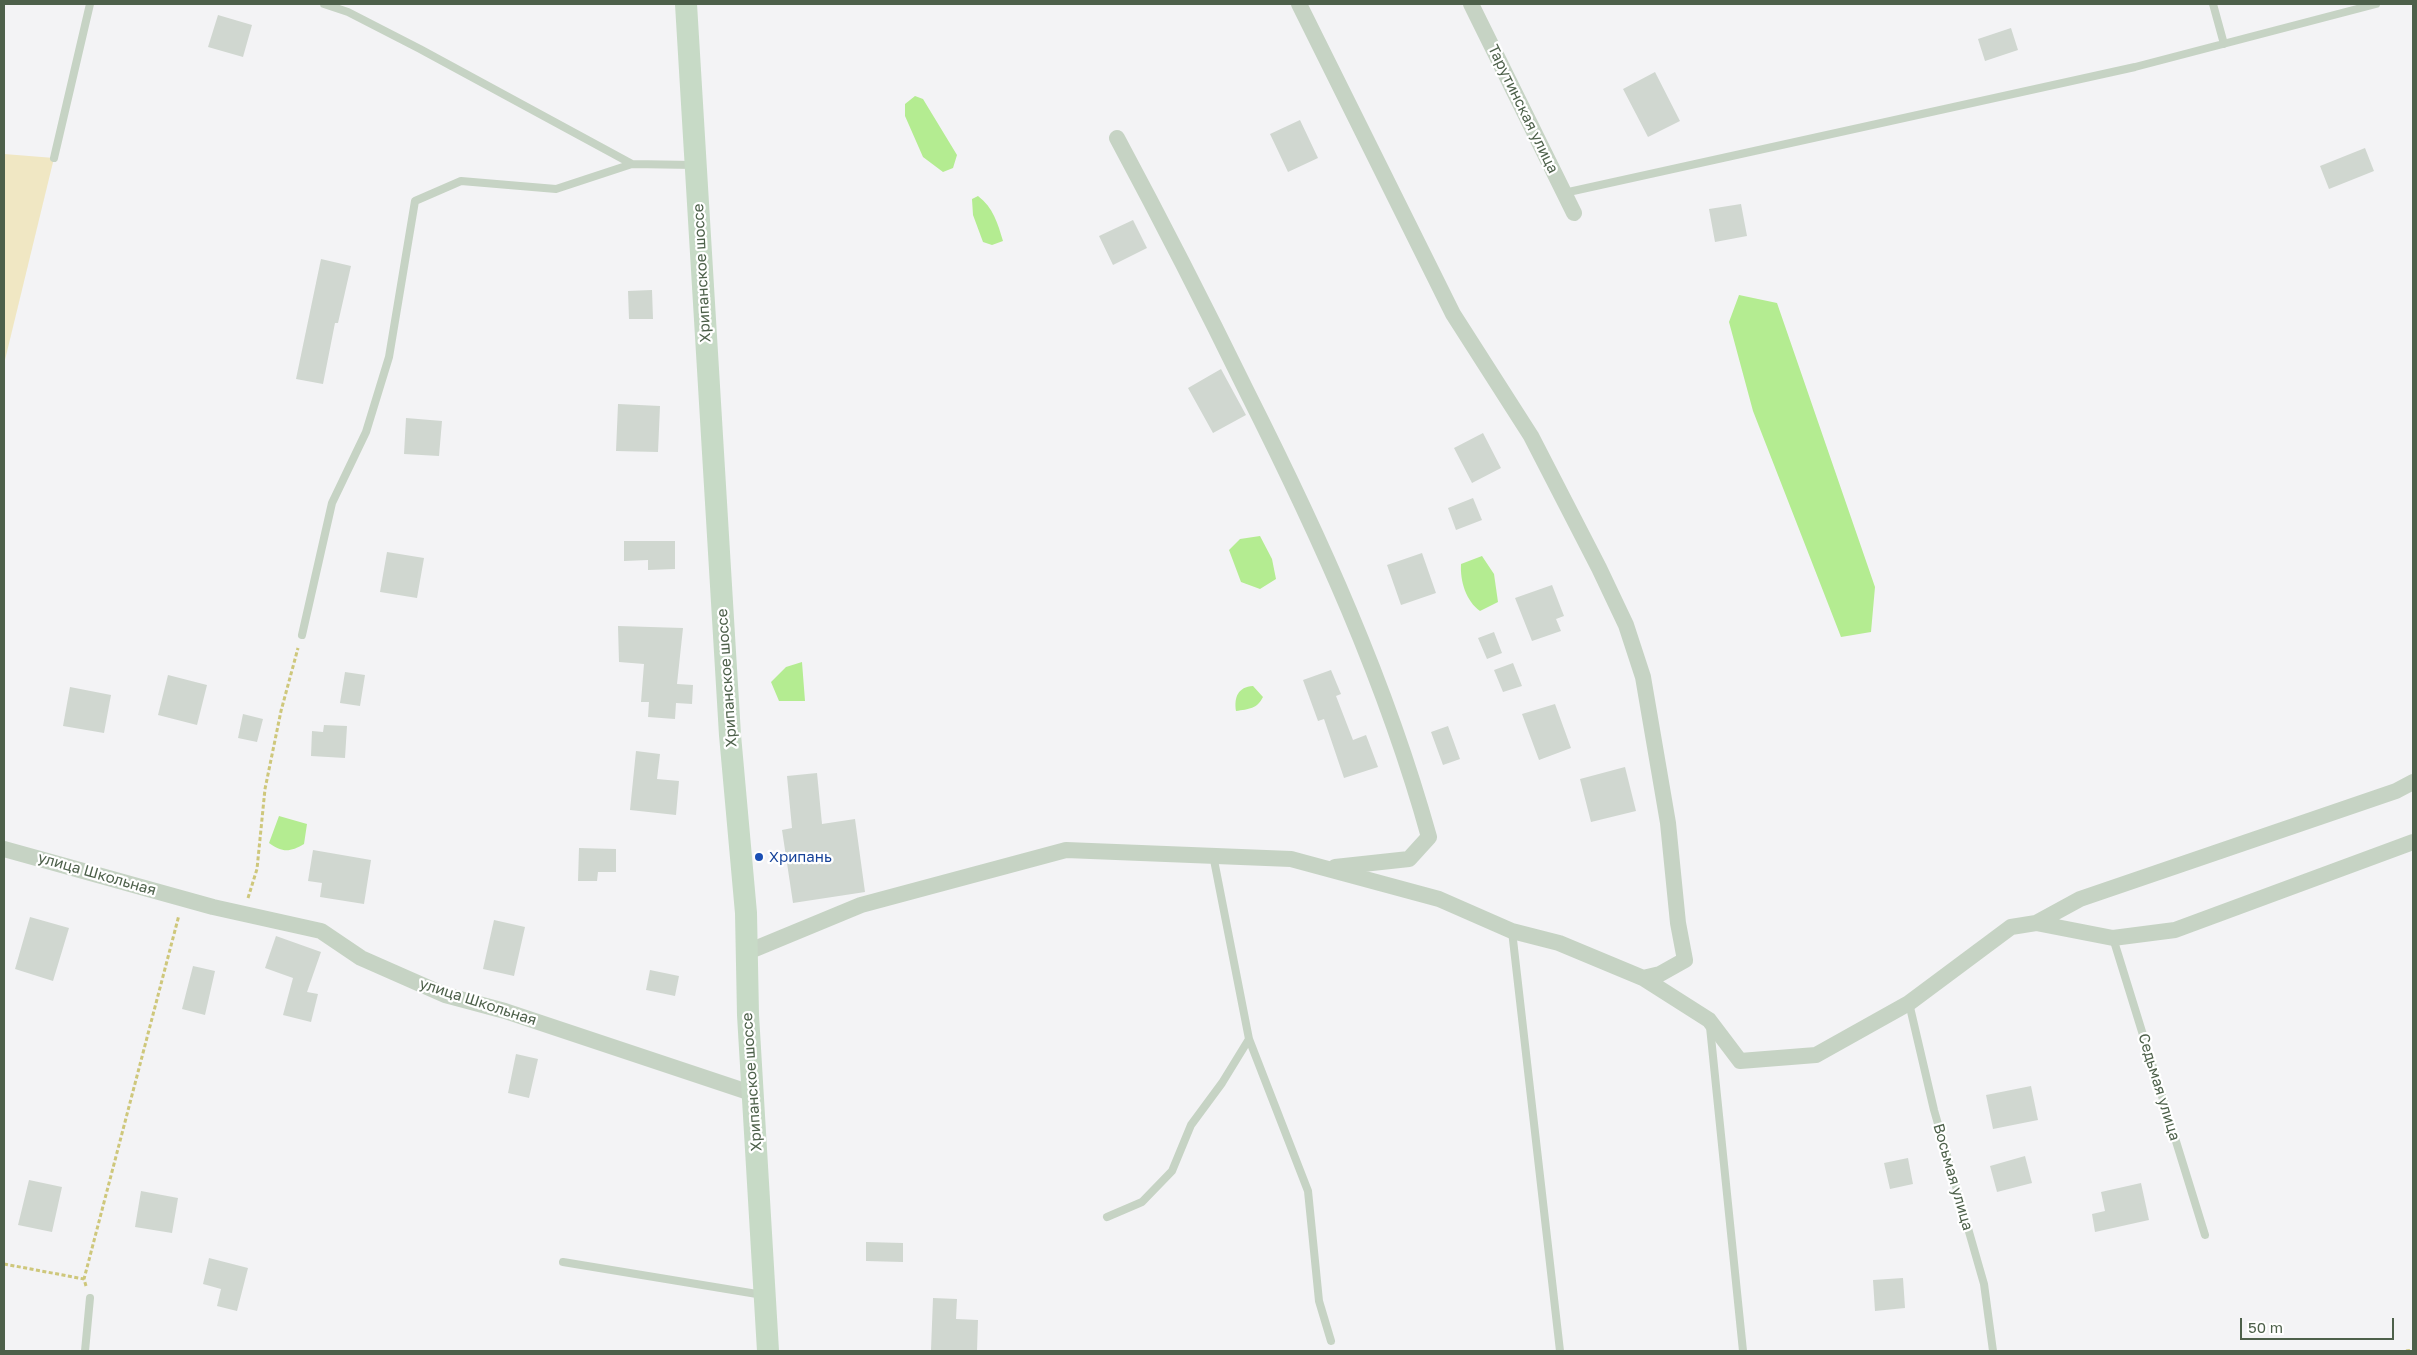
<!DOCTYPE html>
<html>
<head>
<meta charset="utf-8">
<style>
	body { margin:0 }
	#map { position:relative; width:2417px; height:1355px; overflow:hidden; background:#f3f3f5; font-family:"Golos Text",sans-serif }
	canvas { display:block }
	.frame { position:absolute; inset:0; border:5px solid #4d604a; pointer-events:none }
	.scale { position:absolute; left:2240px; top:1318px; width:154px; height:22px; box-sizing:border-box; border:2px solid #4d604a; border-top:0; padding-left:6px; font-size:15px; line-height:18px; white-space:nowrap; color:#4d604a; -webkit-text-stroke:4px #fff; paint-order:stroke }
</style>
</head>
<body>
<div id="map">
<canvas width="2417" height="1355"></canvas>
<div class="frame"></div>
<div class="scale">50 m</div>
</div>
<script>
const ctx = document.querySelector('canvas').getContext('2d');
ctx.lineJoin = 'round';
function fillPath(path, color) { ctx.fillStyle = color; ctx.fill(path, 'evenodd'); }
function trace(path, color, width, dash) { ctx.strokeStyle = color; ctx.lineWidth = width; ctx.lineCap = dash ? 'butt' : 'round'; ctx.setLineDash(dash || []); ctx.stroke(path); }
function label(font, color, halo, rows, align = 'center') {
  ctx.font = font + ' "Golos Text",sans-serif'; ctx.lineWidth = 4.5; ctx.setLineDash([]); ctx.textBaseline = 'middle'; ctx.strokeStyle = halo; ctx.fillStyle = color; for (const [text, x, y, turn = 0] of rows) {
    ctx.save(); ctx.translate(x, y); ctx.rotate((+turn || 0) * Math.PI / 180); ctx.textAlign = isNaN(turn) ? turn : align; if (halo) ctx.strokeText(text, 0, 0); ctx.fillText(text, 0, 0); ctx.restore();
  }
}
fillPath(new Path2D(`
	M4,154L54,158L4,364Z`), '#f0e7c3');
fillPath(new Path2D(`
	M915,96L923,99L957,155L953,168L943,172L923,157L905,116V104Z
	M978,196C993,207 998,224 1003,241L992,245L983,242L973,215L972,199Z
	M1739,295L1777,303L1875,587L1871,632L1841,637L1753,411L1729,322Z
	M1260,536L1272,559L1276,579L1260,589L1241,582L1229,550L1240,539Z
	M1482,556L1494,574L1498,602L1480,611C1466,601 1460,581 1461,564Z
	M802,662L805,701H779L771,682L786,667Z
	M1253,686L1263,697C1257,709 1249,709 1236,711C1234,697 1238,687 1253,686Z
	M279,816L307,824L304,844C290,852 283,853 269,843Z`), '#b4ec91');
fillPath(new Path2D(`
	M218,15L252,25L243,57L208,47Z
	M2011,28L2018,50L1985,61L1978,39Z
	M1655,72L1680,121L1648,137L1623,89Z
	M1300,120L1318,158L1288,172L1270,134Z
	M2365,148L2374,171L2329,189L2320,166Z
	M1741,204L1747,236L1715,242L1709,209Z
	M1133,220L1147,248L1113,265L1099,236Z
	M321,259L351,266L338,323H335L323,384L296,379Z
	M652,290L653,319H629L628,291Z
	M1221,369L1246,415L1213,433L1188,388Z
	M618,404L660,406L658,452L616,451Z
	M406,418L442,421L439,456L404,454Z
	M1483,433L1501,468L1472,483L1454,448Z
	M1473,498L1482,520L1456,530L1448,508Z
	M624,541H675V569L648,570V560L624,561Z
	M387,552L424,558L417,598L380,592Z
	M1422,553L1436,593L1401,605L1387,565Z
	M1552,585L1564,616L1556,619L1561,631L1532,641L1515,598Z
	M618,626L683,628L677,684L693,685L692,704L676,703L675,719L648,717L649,702H641L644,664L619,662Z
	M1494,632L1502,653L1487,659L1478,638Z
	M1513,663L1522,686L1503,692L1494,670Z
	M1331,670L1341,694L1336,696L1353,740L1366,735L1378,767L1344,778L1324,719L1318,721L1303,680Z
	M345,672L365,675L360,706L340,703Z
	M168,675L207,685L197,725L158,715Z
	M70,687L111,695L104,733L63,726Z
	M1555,704L1571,748L1539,760L1522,714Z
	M243,714L263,719L257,742L238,738Z
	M324,725L347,726L345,758L311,756L312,731L323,732Z
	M1448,726L1460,759L1443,765L1431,732Z
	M636,751L660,754L657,779L679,781L676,815L630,810Z
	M1625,767L1636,811L1591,822L1580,779Z
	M817,773L822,824L855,819L865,892L793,903L782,830L792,828L787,776Z
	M579,848L616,849V872H598L597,881H578Z
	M313,850L371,860L364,904L320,897L322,883L308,881Z
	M30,917L69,928L53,981L15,969Z
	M494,920L525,927L514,976L483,969Z
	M276,936L321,952L307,992L318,994L311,1022L283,1015L293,978L265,968Z
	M193,966L215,971L205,1015L182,1009Z
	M650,970L679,976L675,996L646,990Z
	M516,1054L538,1059L529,1098L508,1093Z
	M2031,1086L2038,1120L1993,1129L1986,1095Z
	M2025,1156L2032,1183L1997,1192L1990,1166Z
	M1908,1158L1913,1184L1890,1189L1884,1163Z
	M29,1180L62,1187L52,1232L18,1225Z
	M2141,1183L2149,1220L2095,1232L2092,1214L2105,1211L2101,1192Z
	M141,1191L178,1198L172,1233L135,1227Z
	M866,1242L903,1243V1262L866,1261Z
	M209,1258L248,1268L237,1311L217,1306L221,1289L203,1284Z
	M1903,1278L1905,1308L1875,1311L1873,1280Z
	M933,1298L957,1299L956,1319L978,1320L977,1351L931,1350Z`), '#d0d7d0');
trace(new Path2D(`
	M248,898L257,869L265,789L281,711L298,648
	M4,1264L84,1279
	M86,1286L84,1279L179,915
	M2406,1351L2413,1350`), '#cec77b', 3, [4, 2.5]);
trace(new Path2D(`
	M324,4L348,12L420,49L632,164
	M2213,4L2224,44
	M54,158L90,4
	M1564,193L2135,67L2376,4
	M302,635L332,503L366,432L389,357L415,201L461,181L556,189L632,164L694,165
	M1213,855L1249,1039L1308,1191L1319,1301L1331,1341
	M1512,931L1560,1351
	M2113,938L2205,1235
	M1909,1003L1934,1110L1984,1284L1993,1351
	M1710,1027L1743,1351
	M1107,1217L1142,1202L1172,1171L1191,1125L1222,1083L1249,1039
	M563,1262L763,1295
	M85,1351L90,1298`), '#c6d3c4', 8);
trace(new Path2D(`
	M1299,4L1453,314L1531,436L1599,568L1626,625L1643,677L1668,823L1678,923L1685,960L1660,974L1643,978
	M1471,4L1574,213
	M1117,138C1162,222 1205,306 1247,392C1319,535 1386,682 1429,837L1409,859L1335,867
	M4,849L213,907L321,931L361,958L445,995L505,1011L754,1094
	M2036,923L2080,899L2396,791L2413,782
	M745,953L861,905L1066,850L1291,859L1439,899L1512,931L1559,943L1643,978L1709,1020L1740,1061L1816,1055L1909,1003L2011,927L2036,923L2113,938L2175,930L2413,842`), '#c6d3c4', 16);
trace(new Path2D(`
	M686,4L730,735L746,913L748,1015L768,1351`), '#c7dac6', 22);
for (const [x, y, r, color] of [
	[759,857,5,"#1a4fb4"]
]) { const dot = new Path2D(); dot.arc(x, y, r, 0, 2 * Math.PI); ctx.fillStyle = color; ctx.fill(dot); trace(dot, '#fff', 2); }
label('15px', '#4d604a', '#fff', [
	["Тарутинская улица",1523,109,64],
	["Хрипанское шоссе",702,273,-93],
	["Хрипанское шоссе",727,678,-94],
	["улица Школьная",97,874,16],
	["улица Школьная",478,1002,18],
	["Хрипанское шоссе",752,1082,-94],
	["Седьмая улица",2159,1087,73],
	["Восьмая улица",1953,1177,74]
]);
label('15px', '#164399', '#fff', [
	["Хрипань",769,857]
], 'left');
</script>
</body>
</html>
